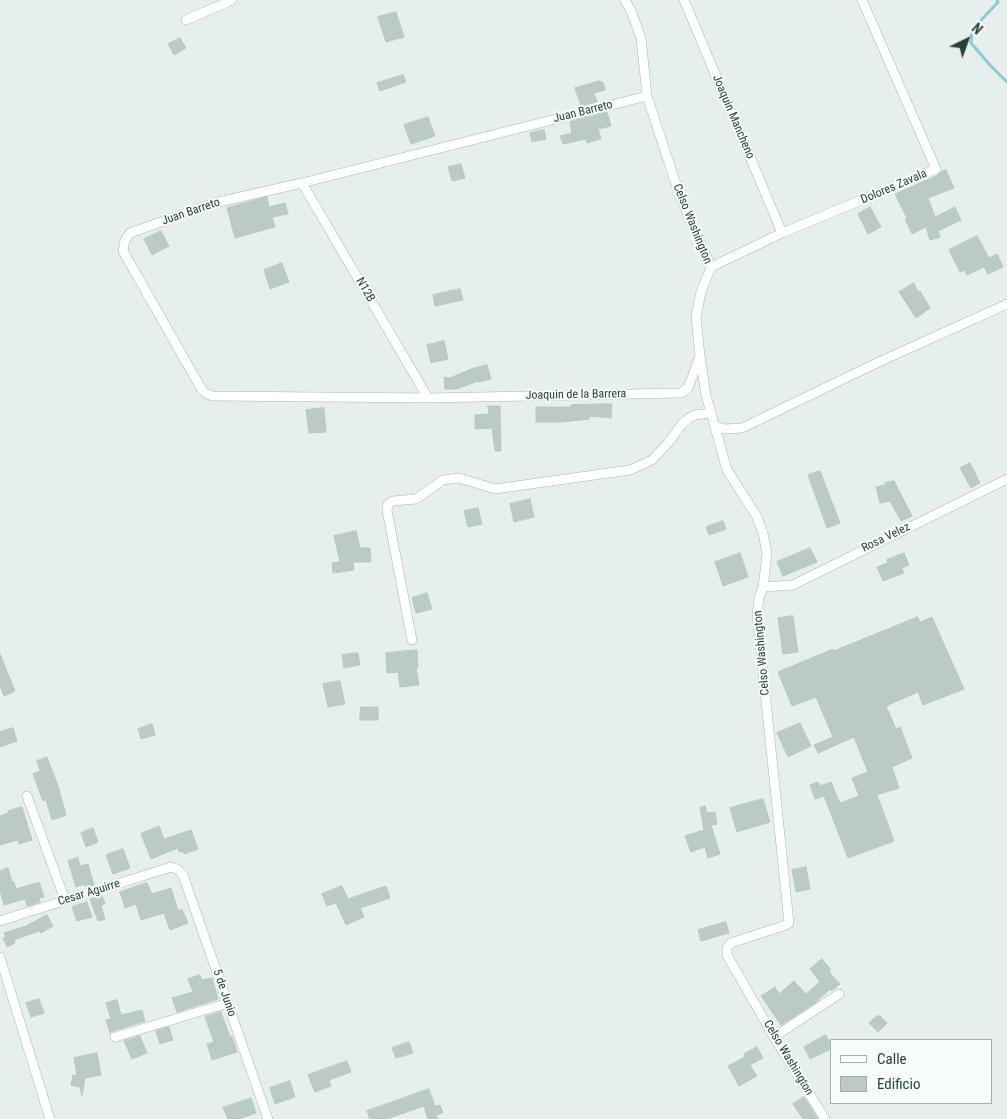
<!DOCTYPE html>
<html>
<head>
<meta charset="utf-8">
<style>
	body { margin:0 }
	#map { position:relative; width:1007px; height:1119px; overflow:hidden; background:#e6efeb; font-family:"Roboto Condensed",sans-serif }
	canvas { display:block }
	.legend { position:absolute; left:830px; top:1039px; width:162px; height:65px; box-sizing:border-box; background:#f7fbf9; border:1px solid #a3b1ad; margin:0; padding:6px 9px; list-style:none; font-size:15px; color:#24423a }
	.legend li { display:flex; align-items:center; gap:10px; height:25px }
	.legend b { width:25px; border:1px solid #a3b1ad }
	.north { position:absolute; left:942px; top:15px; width:50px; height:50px; -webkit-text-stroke:4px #f7fbf9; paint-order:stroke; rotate:42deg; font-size:14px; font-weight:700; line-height:20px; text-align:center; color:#24423a }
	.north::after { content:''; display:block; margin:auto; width:18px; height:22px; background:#24423a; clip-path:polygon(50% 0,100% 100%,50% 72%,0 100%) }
</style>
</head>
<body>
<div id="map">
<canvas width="1007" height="1119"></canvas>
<ul class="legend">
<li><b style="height:6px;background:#fff"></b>Calle</li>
<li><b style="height:14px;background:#bbcac4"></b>Edificio</li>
</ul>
<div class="north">N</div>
</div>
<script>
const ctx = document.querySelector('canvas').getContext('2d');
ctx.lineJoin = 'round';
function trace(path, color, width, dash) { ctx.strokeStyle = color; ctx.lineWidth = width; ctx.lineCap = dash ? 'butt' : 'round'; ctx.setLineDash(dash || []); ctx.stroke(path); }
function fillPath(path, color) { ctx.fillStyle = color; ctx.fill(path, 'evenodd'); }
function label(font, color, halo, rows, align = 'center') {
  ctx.font = font + ' "Roboto Condensed",sans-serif'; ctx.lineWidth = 4; ctx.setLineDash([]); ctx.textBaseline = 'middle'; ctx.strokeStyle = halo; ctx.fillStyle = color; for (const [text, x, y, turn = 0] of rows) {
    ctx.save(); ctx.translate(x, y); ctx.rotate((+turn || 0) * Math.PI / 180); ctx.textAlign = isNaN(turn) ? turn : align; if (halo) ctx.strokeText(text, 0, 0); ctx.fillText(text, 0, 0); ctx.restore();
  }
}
trace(new Path2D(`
	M997,0L998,2L972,30L971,43L990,65L1007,82`), '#8ec9d4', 3);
const building = new Path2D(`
	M396,12L404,37L386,42L378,17Z
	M180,38L186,48L174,55L168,44Z
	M403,75L406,82L380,91L377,83Z
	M600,81L601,82H603L605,90L594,93L597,102L581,106L575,88Z
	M607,112L611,126L598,129L601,139L587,143L586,139L563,144L560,136L572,133L570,122Z
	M428,117L435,136L411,144L404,125Z
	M544,130L546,139L532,142L530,133Z
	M461,164L465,178L452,181L448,167Z
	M946,170L954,188L928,198L935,217L955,207L961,220L938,231L940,237L930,240L926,227L912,234L905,219L907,218L895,194L938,175L942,171Z
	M267,197L269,207L285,203L288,214L272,217L275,227L235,238L227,208Z
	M870,207L881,227L868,234L858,214Z
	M161,231L169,246L152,255L144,239Z
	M977,236L989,258L997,254L1003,267L988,274L984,267L967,275L964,270L960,272L949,250Z
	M282,263L289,282L270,289L264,270Z
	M914,283L918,292L920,291L930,308L916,318L899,292Z
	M460,289L463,300L435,306L433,295Z
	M444,341L448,359L431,363L427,345Z
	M487,365L491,379L478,382V381L457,389H445L444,377L450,378L471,369Z
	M601,404H612L611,418L589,416V419L563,422H536V407H572L571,405Z
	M488,406H500L501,451H495L492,428L475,429V415L489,414Z
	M324,408L326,432L309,433L306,410Z
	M970,463L980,483L971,488L960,468Z
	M820,471L840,523L827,528L808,475Z
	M894,481L912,516L901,521L890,501L880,503L876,487L886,485L885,483Z
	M530,499L534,517L514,522L510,504Z
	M478,508L482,524L468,527L464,511Z
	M723,521L726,529L709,535L706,527Z
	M356,531L360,548H370L371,562H353L354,570L333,573L332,563L340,562L334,536Z
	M810,548L817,562L783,576L777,562Z
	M740,553L748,577L723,586L715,562Z
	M904,553L909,565L902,568L904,573L883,581L877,567L888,563L887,560Z
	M427,593L432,609L416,613L412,598Z
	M793,616L798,652L783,654L778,618Z
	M918,617L920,622L932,617L964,689L923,705L918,692L886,706L896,729L900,727L912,758L892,767L899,788L877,795L894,841L848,858L824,796L815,799L810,785L818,782L820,786L831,782L840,803L859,796L852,778L868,772L854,737L818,753L814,745L833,737L816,697L792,706L778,672L833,649V651Z
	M417,650L418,667H416L419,685L400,687L398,672L387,673L386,653Z
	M358,653L360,665L344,668L342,655Z
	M0,654L15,691L4,696L0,686Z
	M340,681L345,704L328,707L323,684Z
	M361,707H378V720H360Z
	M800,723L811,746L788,757L777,733Z
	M152,724L155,735L141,739L138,729Z
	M13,728L17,741L0,747V732Z
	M47,757L58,786L66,815L52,820L46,800L43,801L33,774L40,771L37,761Z
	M763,799L770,822L737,832L730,808Z
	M705,806L707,813L715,812L717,824L711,825L720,854L708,858L705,847L691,852L685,836L704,830L700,808Z
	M22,807L32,840L19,844L18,840L0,845V816L8,813V811Z
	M159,826L164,839L191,830L198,849L184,854L183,851L179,852L178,848L151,859L141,834Z
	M93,828L98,842L86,847L81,833Z
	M123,849L130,868L113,874L106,855Z
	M78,858L80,866L88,864L94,885L86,887L84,884L76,887L68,861Z
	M806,867L810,889L796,892L792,870Z
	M8,868L12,882H14L16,889L39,882L44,897L39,898L40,902L27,906L25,899L4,905L0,890V871Z
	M147,883L152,894L171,888L178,911L182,909L188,923L170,930L164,913L141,920L136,904L125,908L120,892Z
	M342,886L348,899L386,886L390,898L360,908L364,917L346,925L336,903L327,906L322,894Z
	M102,896L105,904L101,905L105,919L98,921L90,899Z
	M87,902L92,917L77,921L72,907Z
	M47,915L53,926L41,933L39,931L14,940L15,943L7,947L3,938L6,937L4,933L26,926Z
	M726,922L729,933L701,941L698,930Z
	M822,959L831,970L829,972L840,984L831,991L830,989L815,1003L781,1025L761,996L775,987L779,994L794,981L806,994L820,982L810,969Z
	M200,975L202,980L212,978L218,999L177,1012L172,998L193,992L188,979Z
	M39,999L44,1013L31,1017L26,1003Z
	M117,1000L121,1015L142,1010L145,1021L113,1031L110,1033L106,1020L111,1019L106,1003Z
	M221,1012L230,1037L232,1036L237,1052L212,1060L207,1044L214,1042L205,1017Z
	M877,1016H880L887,1023L878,1032L869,1023Z
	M169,1027L173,1040L160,1044L156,1031Z
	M826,1035L831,1044V1049L810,1059L804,1047Z
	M140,1036L147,1053L132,1059L124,1041Z
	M409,1042L413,1053L396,1058L392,1048Z
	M757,1047L763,1058L750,1065L757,1076L739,1086L728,1066L745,1057L744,1054Z
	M97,1053L101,1075L85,1078L82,1096L80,1087L71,1085L73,1075L77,1076L74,1058Z
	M347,1061L351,1072L329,1080L331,1086L315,1092L308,1075Z
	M290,1081L295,1097L275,1104L270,1088Z
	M429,1089L435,1106L440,1105L443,1113L436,1115L438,1119H428L424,1106L387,1119H370L367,1111Z
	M804,1097L818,1119H803L793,1104Z
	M251,1098L256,1113L239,1119H228L223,1108Z`);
fillPath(building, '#bbcac4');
trace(building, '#b8c9c2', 1);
const street = new Path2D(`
	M625,0L631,11L641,38L647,96L680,196L711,267L701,292L696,317L700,356L706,395L727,470L756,515L763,533L767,554L763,587L759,598L757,614L789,923L786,925L731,943L727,948V955L774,1037L825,1119
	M684,0L782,233
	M186,20L232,0
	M647,96L302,183L214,203L130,233L125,240L123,251L202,390L207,394L213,396L428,398L681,393L688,388L700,356
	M302,183L428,398
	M711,267L782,233L936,169L862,0
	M715,426L725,429L742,428L881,361L1007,304
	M763,587L793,585L1007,479
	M412,640L387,510L388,504L393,501L416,499L443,480L459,478L495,489L630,470L652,460L668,443L682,424L689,418L695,415L711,413
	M27,796L65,900
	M0,921L171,867L177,869L183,875L268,1119
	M0,957L50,1119
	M115,1037L228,1003
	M774,1037L839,994`);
trace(street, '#a8b8b2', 10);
trace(street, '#fff', 9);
label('12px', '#24423a', '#f7fbf9', [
	["Juan Barreto",583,112,-14],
	["Joaquin Mancheno",733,117,67],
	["Dolores Zavala",894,187,-23],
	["Juan Barreto",191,212,-19],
	["Celso Washington",692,224,68],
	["N12B",365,290,60],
	["Joaquin de la Barrera",576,395,-1],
	["Rosa Velez",886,538,-26],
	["Celso Washington",762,653,-95],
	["Cesar Aguirre",89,893,-17],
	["5 de Junio",224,993,71],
	["Celso Washington",788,1058,59]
]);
</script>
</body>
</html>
